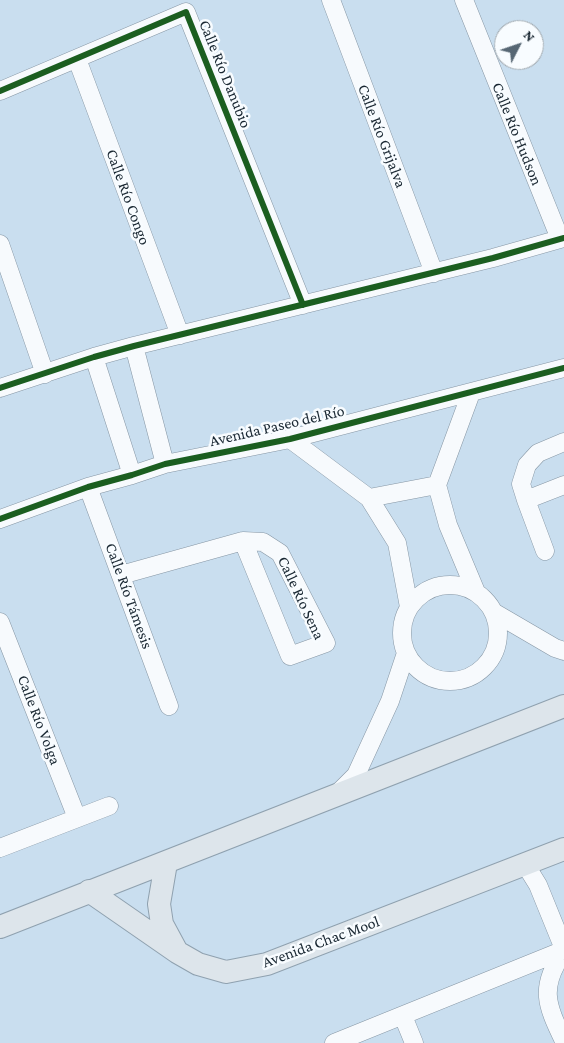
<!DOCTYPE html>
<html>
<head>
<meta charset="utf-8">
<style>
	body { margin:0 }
	#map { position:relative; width:564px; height:1043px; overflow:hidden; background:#c9deef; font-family:"Crimson Pro",serif }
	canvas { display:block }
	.north { position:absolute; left:494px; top:20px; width:50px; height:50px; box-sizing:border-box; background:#f8fcff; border:1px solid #9fa7ad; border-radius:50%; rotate:49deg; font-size:14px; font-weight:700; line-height:20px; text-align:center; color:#192732 }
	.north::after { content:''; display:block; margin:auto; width:18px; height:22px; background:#576774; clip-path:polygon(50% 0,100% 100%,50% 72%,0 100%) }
</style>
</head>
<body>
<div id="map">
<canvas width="564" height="1043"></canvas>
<div class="north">N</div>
</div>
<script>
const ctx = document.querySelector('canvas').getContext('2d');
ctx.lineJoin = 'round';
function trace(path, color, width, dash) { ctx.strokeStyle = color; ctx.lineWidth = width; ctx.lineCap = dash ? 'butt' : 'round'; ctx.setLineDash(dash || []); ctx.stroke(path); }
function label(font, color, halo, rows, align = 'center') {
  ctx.font = font + ' "Crimson Pro",serif'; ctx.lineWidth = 5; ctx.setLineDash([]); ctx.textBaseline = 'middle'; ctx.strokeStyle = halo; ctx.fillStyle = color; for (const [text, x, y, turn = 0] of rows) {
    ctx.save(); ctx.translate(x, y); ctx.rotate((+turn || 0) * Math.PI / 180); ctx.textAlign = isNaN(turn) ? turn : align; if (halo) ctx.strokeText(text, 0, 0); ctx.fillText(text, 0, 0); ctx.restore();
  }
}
const minor = new Path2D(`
	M331,0L434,273
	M464,0L560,239
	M77,59L180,335
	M0,91L186,12L303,305
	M0,244L45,374
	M134,346L165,464
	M94,357L132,475
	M0,388L94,357L134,346L493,258L564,238
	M471,393L437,485L448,525L476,592
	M290,439L369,498L397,543L409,607
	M564,442L538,453L527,465L521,484L526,500L564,485
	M88,487L169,706
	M369,498L437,485
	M526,500L545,551
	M0,519L88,487L132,475L165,464L290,439L564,368
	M243,541L263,542L280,553L326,643L290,656Z
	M121,575L243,541
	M402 633a48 48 0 1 1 96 0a48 48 0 1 1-96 0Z
	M495,613L555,648L564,651
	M0,622L77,818
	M338,793L356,775L390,701L406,653
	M0,848L109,806
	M525,864L538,885L564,949
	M564,951C539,987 546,1004 564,1041
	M403,1016L414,1043
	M334,1043L564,950`);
const major = new Path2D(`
	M166,863L159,904L162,924L176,950
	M89,891L177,952L198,964L226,972L267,964L564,849
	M0,927L564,706`);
trace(minor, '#8696a4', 19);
trace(major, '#8fa1af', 24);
trace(minor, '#f7fafd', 18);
trace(major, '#dde5eb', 22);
trace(new Path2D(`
	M0,91L186,12L303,305
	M0,388L94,357L134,346L493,258L564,238
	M0,519L88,487L132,475L165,464L290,439L564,368`), '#1b5e20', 6);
label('16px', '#192732', '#f8fcff', [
	["Calle Río Danubio",225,74,68],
	["Calle Río Hudson",517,134,68],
	["Calle Río Grijalva",382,136,69],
	["Calle Río Congo",128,197,70],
	["Avenida Paseo del Río",277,426,-13],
	["Calle Río Támesis",129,596,70],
	["Calle Río Sena",301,598,65],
	["Calle Río Volga",39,720,69],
	["Avenida Chac Mool",321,942,-20]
]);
</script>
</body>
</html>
